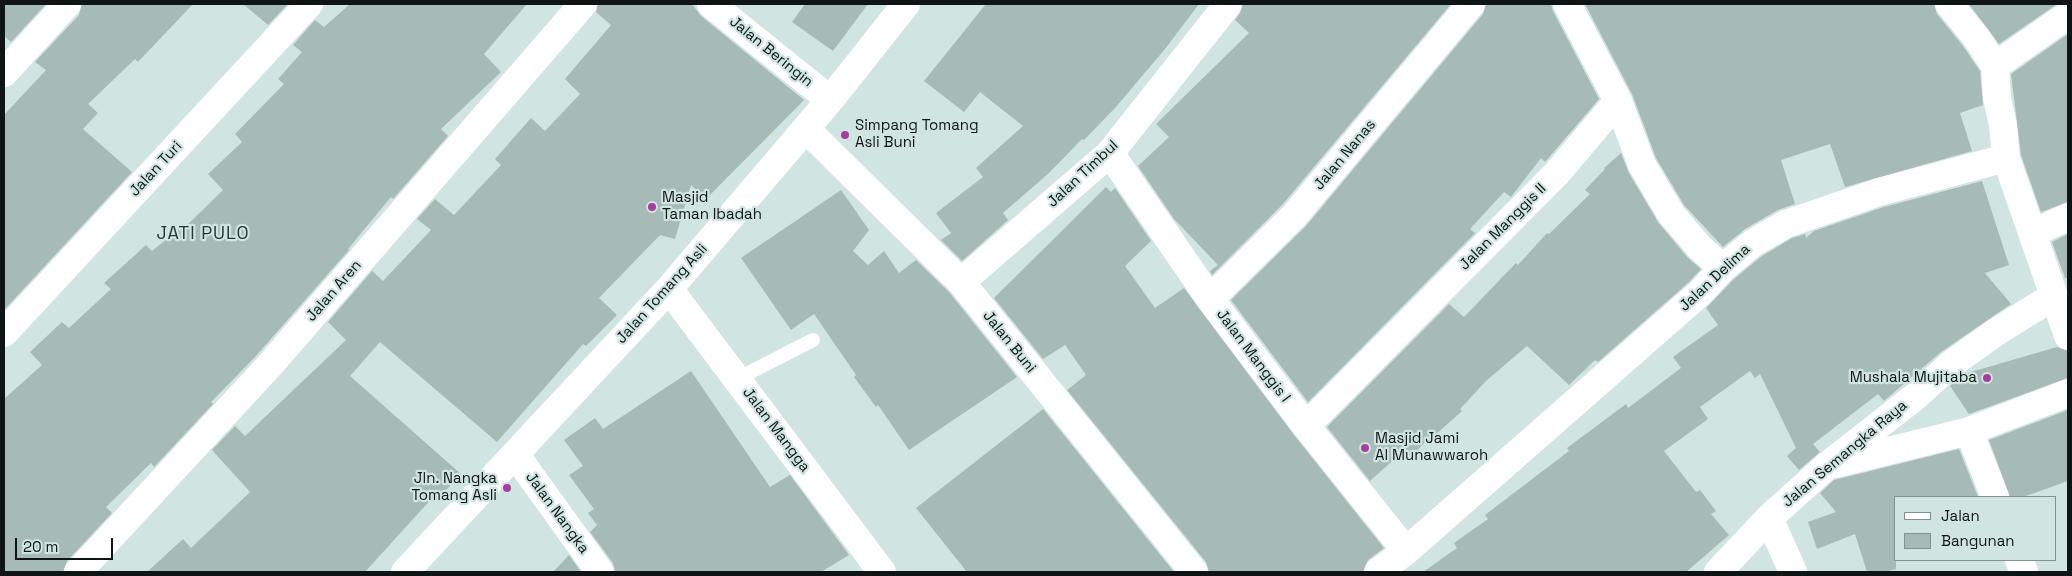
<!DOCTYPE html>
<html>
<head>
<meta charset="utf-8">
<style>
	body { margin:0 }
	#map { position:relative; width:2072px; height:576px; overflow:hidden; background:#d0e5e1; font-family:"Space Grotesk",sans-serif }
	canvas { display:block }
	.frame { position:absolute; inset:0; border:5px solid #0e1514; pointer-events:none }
	.legend { position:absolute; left:1894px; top:496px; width:162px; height:65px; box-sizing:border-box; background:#d0e5e1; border:1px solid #82928f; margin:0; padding:6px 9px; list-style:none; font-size:15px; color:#0e1514 }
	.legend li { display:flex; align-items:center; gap:10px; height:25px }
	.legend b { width:25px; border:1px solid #82928f }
	.scale { position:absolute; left:15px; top:538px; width:98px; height:22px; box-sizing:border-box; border:2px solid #0e1514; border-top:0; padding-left:6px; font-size:15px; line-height:18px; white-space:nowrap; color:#0e1514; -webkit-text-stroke:4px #d0e5e1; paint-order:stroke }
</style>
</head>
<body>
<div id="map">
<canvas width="2072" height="576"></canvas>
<div class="frame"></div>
<ul class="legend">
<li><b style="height:6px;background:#fff"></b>Jalan</li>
<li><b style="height:14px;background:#a6bab6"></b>Bangunan</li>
</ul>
<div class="scale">20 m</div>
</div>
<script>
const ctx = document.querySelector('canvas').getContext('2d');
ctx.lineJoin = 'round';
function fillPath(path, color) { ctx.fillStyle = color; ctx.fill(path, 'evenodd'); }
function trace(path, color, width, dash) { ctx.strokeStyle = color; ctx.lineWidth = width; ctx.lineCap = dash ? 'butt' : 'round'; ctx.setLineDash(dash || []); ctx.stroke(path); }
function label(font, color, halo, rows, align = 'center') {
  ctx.font = font + ' "Space Grotesk",sans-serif'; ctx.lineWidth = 4.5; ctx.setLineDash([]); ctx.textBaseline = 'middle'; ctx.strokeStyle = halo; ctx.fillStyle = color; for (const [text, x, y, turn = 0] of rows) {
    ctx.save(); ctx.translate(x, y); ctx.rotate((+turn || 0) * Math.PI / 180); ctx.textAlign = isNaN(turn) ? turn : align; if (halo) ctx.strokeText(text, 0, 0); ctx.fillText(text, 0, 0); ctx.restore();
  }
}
fillPath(new Path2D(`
	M4,4H46L11,42L4,36Z
	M82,4H193L138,62L135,59L88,104L98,113L83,129L132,172L4,310V115L46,70L35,62L79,15Z
	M243,4H288L268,25Z
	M350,4H527L484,54L501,72L441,129L448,136L393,199L391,197L348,249L349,250L255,357L211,402L213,404L154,467L151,463L106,507L112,513L67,561L63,572H4V399L42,365L30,352L62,322L69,328L111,289L104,283L146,245L152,251L179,229L181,231L223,190L208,174L242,142L235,134L284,84L278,79L302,52L293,45L315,20L324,27Z
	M598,4H692L701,16L804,100L706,199L691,185L675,239L660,235L599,298L617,315L586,346L583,344L497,442L380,342L350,376L461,474L438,499L434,496L365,572H147L183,539L191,548L250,492L212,450L235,426L245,436L346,340L328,322L372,271L383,281L431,230L417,219L435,199L454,215L501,165L495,159L531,118L545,131L580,94L565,79L611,25L596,12Z
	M805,4H868L833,51L792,22Z
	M986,4H1199L1165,49L1115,108L1084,140L1082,139L1049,173L1003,213L1008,220L962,261L941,240L951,233L936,213L983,177L976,168L1023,126L980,92L964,112L924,81Z
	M1243,4H1451L1282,205L1212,275L1210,271L1218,265L1174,219L1138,166L1169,137L1156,124L1249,33L1235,20L1240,13Z
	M1486,4H1551L1553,11L1599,99L1545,162L1541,158L1511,197L1504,192L1470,229L1475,233L1308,402L1231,300L1306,226L1483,14Z
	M1585,4H1934L1937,14L1963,46L1980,71L1983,105L1960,113L1972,151L1845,187L1830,144L1781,160L1795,204L1778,210L1745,229L1723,247L1684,205L1656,158L1632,94Z
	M1969,4H2057L1999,44Z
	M2068,34V202L2041,212L2021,155L2011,74Z
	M1621,153L1629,173L1658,222L1688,258L1701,269L1689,282L1598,362L1595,360L1569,385L1527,346L1486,381L1460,409L1462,411L1433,437L1432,435L1408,460L1401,453L1370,481L1327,427L1449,304L1464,317L1516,263L1518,265L1547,233L1549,234L1590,194L1585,190L1605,169L1604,168Z
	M1982,181L2009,265L1985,273L2011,304L1941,352L1884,401L1878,394L1813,444L1820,452L1799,470L1787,456L1796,448L1760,374L1755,378L1750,371L1700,407L1708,419L1664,451L1696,492L1700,490L1716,511L1711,514L1729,535L1686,572H1423L1457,548L1454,543L1488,519L1485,515L1569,451L1567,448L1626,404L1628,408L1681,368L1673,357L1718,325L1706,308L1734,279L1762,256L1792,238L1805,234L1806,238L1814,231L1884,207Z
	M1106,187L1111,192L1115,188L1151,241L1125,266L1155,308L1184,288L1294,435L1384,548L1368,560L1363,572H1209L1206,562L1067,390L1086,375L1065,345L1043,359L994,298Z
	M841,190L869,230L853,251L868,265L884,251L899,273L916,260L949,292L1017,377L909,450L878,405L876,407L854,377L856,375L814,314L791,330L741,258Z
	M2068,234V278H2065L2052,242Z
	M2057,347L2068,351V378L1969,414L1950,386L1964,374Z
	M691,371L770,487L790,475L849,555L821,572H615L613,563L590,532L597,525L588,513L594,509L569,475L583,466L564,440L595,418L603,429Z
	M1043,409L1174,572H967L916,508Z
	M2068,410V481L2023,497H2010L1989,440Z
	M1959,449L1978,497H1896V569L1885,572H1867L1855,534L1817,549L1808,522L1836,512L1820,493L1834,480Z
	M569,555L581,572H553Z`), '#a6bab6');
trace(new Path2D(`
	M737,379L813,340`), '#fff', 14);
trace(new Path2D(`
	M711,4L830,100
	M1567,4L1618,101L1642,165L1671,214L1700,248L1723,268
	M1949,4L1976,37L1995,66L1997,98L2003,125L2006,158
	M1995,66L2068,15
	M4,73L67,4
	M806,129L961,282L1194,572
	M1110,153L1210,299L1306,426L1406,551
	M2033,233L2068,217
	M961,282L1110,153L1228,4
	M669,289L882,572
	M1210,299L1294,216L1471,4
	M4,333L309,4
	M1306,426L1557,173L1618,101
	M1969,431L1995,497
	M515,454L600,572
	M1836,464L1969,431L2068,393
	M1769,518L1793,572
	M2019,560L2024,572
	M78,572L269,366L583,4
	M405,572L669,289L830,100L906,4
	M1378,572L1406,551L1700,293L1723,268L1753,243L1786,224L1879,192L2006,158L2068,336
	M1718,572L1769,518L1828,465L1916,396L1950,365L1996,332L2054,296`), '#fff', 28);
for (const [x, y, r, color] of [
	[845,135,5,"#a93d9d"],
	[652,207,5,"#a93d9d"],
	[1987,378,5,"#a93d9d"],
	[1365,448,5,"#a93d9d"],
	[507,488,5,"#a93d9d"]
]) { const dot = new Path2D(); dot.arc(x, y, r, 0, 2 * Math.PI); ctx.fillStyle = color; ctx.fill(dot); trace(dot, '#d0e5e1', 2); }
label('15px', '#0e1514', '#d0e5e1', [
	["Jalan Beringin",771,52,39],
	["Jalan Nanas",1345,155,-50],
	["Jalan Turi",156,169,-47],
	["Jalan Timbul",1083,174,-43],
	["Jalan Manggis II",1503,227,-45],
	["Jalan Delima",1715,278,-43],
	["Jalan Aren",334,291,-49],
	["Jalan Tomang Asli",662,294,-48],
	["Jalan Buni",1009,342,51],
	["Jalan Manggis I",1253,356,53],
	["Jalan Mangga",776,430,53],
	["Jalan Semangka Raya",1845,454,-40],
	["Jalan Nangka",557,513,54]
]);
label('15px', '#0e1514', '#d0e5e1', [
	["Simpang Tomang",855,126],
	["Asli Buni",855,143],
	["Masjid",662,198],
	["Taman Ibadah",662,215],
	["Mushala Mujitaba",1977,378,"right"],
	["Masjid Jami",1375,439],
	["Al Munawwaroh",1375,456],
	["Jln. Nangka",497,479,"right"],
	["Tomang Asli",497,496,"right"]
], 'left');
ctx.letterSpacing = '1px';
label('18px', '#283a36', '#d0e5e1', [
	["JATI PULO",203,234]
]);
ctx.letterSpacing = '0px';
</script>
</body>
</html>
